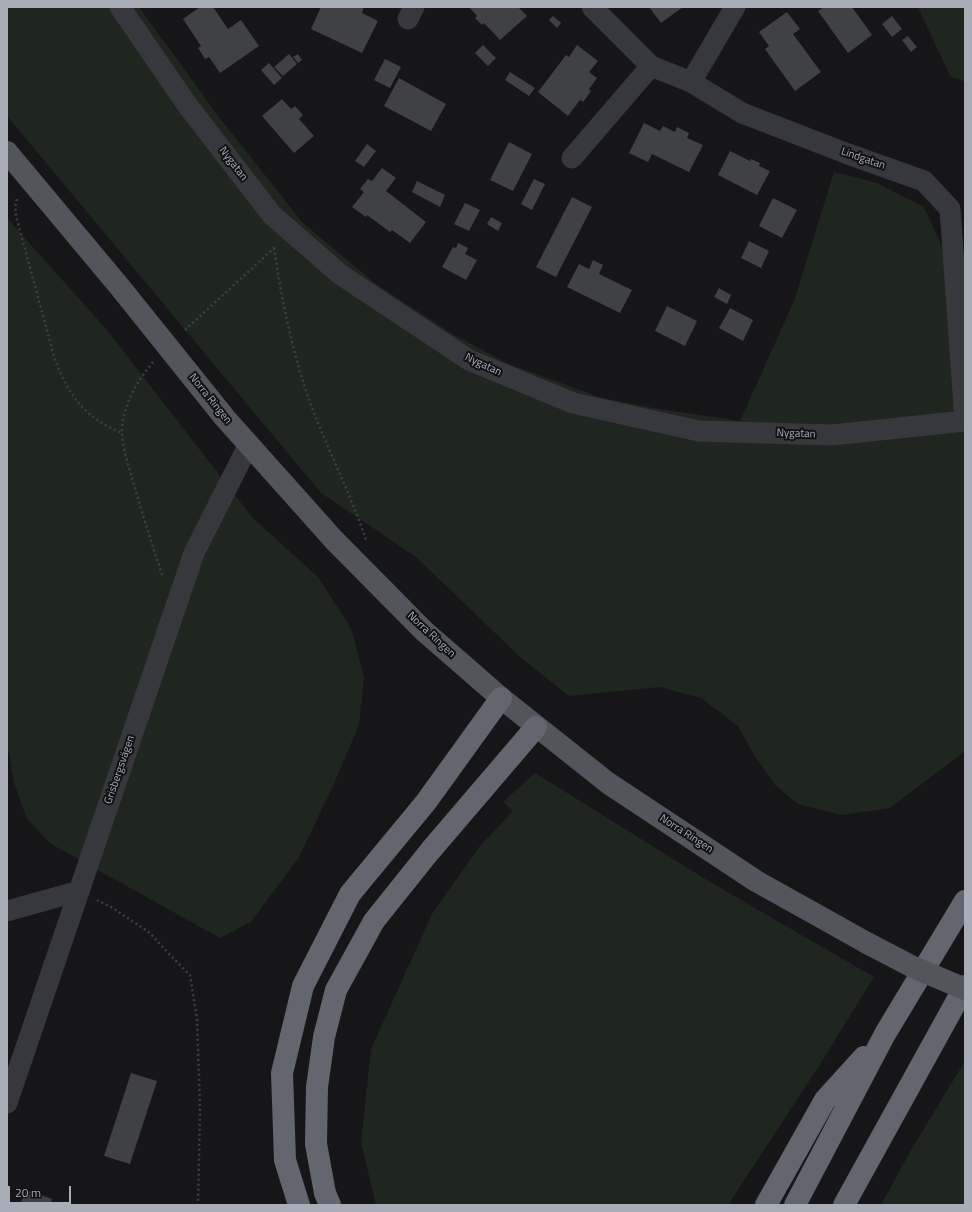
<!DOCTYPE html>
<html>
<head>
<meta charset="utf-8">
<style>
	body { margin:0 }
	#map { position:relative; width:972px; height:1212px; overflow:hidden; background:#161618; font-family:"Titillium Web",sans-serif }
	canvas { display:block }
	.frame { position:absolute; inset:0; border:8px solid #a8adb8; pointer-events:none }
	.scale { position:absolute; left:8px; top:1186px; width:63px; height:18px; box-sizing:border-box; border:2px solid #a8adb8; border-top:0; padding-left:5px; font-size:12px; line-height:14px; white-space:nowrap; color:#a8adb8; -webkit-text-stroke:3px #111113; paint-order:stroke }
</style>
</head>
<body>
<div id="map">
<canvas width="972" height="1212"></canvas>
<div class="frame"></div>
<div class="scale">20 m</div>
</div>
<script>
const ctx = document.querySelector('canvas').getContext('2d');
ctx.lineJoin = 'round';
function fillPath(path, color) { ctx.fillStyle = color; ctx.fill(path, 'evenodd'); }
function trace(path, color, width, dash) { ctx.strokeStyle = color; ctx.lineWidth = width; ctx.lineCap = dash ? 'butt' : 'round'; ctx.setLineDash(dash || []); ctx.stroke(path); }
function label(font, color, halo, rows, align = 'center') {
  ctx.font = font + ' "Titillium Web",sans-serif'; ctx.lineWidth = 4; ctx.setLineDash([]); ctx.textBaseline = 'middle'; ctx.strokeStyle = halo; ctx.fillStyle = color; for (const [text, x, y, turn = 0] of rows) {
    ctx.save(); ctx.translate(x, y); ctx.rotate((+turn || 0) * Math.PI / 180); ctx.textAlign = isNaN(turn) ? turn : align; if (halo) ctx.strokeText(text, 0, 0); ctx.fillText(text, 0, 0); ctx.restore();
  }
}
fillPath(new Path2D(`
	M7,7H139L219,117L303,223L376,284L454,335L509,364L602,398L653,408L740,421L794,301L834,172L877,183L924,207L947,257L965,258V751L890,808L842,815L798,804L775,785L756,758L738,726L701,698L660,687L569,696L519,656L416,557L321,493L7,116Z
	M918,7H965V82L950,76Z
	M7,218L107,330L252,517L318,577L351,628L364,677L359,725L333,786L299,857L251,922L220,938L51,844L27,819L14,783L7,742Z
	M535,773L712,883L874,977L819,1066L728,1205H376L361,1143L371,1049L432,914L479,847L513,811L503,802Z
	M965,1061V1205H881L911,1150Z`), '#1e261f');
fillPath(new Path2D(`
	M200,7H213L228,29L241,20L259,46L220,73L209,57L205,59L198,48L201,46L183,19Z
	M321,7H364L362,13L378,21L362,53L311,29Z
	M469,7H518L527,16L500,40L484,23L482,25L475,18L477,16Z
	M649,7H683L661,23Z
	M824,7H852L872,35L848,53L818,11Z
	M787,12L800,29L793,34L821,72L795,91L765,49L769,46L759,32Z
	M553,16L561,23L557,28L549,20Z
	M892,16L902,29L892,37L882,24Z
	M908,36L917,47L911,52L902,40Z
	M483,45L496,58L488,66L475,53Z
	M577,45L598,61L589,72L597,78L589,89L591,91L583,102L580,100L568,116L538,92L566,55L569,57Z
	M289,54L297,64L283,76L274,67Z
	M298,54L302,60L298,63L293,57Z
	M385,59L401,67L390,88L374,80Z
	M269,63L282,78L274,85L261,70Z
	M510,72L535,88L529,96L505,80Z
	M399,78L446,104L431,131L384,106Z
	M282,99L291,109L295,106L303,115L299,119L314,136L294,153L262,116Z
	M644,123L660,131L663,126L675,132L677,127L689,133L687,138L703,145L689,172L652,154L648,162L629,153Z
	M509,142L532,154L513,191L490,180Z
	M367,144L376,151L364,167L355,161Z
	M730,151L750,161L751,159L760,163L759,166L770,171L757,195L718,175Z
	M382,168L396,178L386,191L426,222L410,243L392,230L390,232L367,215L366,217L352,207L364,192L360,189L368,179L372,181Z
	M534,179L545,184L532,210L521,204Z
	M417,181L445,195L440,207L412,192Z
	M572,197L592,207L556,277L536,267Z
	M773,198L797,210L782,238L759,226Z
	M465,203L480,210L469,231L454,224Z
	M491,217L502,223L498,231L487,224Z
	M749,241L769,251L761,268L741,258Z
	M458,243L468,248L465,254L477,260L466,280L442,267L453,247L456,248Z
	M593,260L603,265L599,274L632,290L620,313L567,287L579,264L589,269Z
	M719,288L731,295L727,304L714,297Z
	M667,306L697,321L685,346L655,331Z
	M730,308L753,320L743,341L719,328Z
	M131,1073L157,1081L130,1164L104,1156Z
	M26,1190L52,1199L50,1205H20Z`), '#404145');
trace(new Path2D(`
	M17,199L15,207L16,216L55,360C69,396 85,418 122,433
	M274,248C282,302 293,356 312,408C329,452 351,495 366,540
	M185,330L275,247
	M153,362C140,378 129,395 124,415C118,437 127,460 133,481C142,513 152,545 163,577
	M97,900L111,907L150,933L168,953L190,975L197,1019L200,1107L198,1205`), '#3d3f44', 2.5, [2, 3]);
trace(new Path2D(`
	M120,7L188,106L272,215L341,275L469,360L573,403L699,431L832,435L965,421
	M592,7L651,66L691,82L742,113L848,154L924,181L950,209L965,420
	M408,19L414,7
	M691,82L735,7
	M572,158L651,66
	M7,911L79,891
	M7,1103L194,553L249,444`), '#37383d', 21);
trace(new Path2D(`
	M7,152L119,286L225,418L334,540L424,631L501,698L608,783L756,881L867,943`), '#53555c', 22);
trace(new Path2D(`
	M299,1205L285,1160L282,1073L303,986L350,894L426,802L501,698
	M330,1205L325,1193L316,1144L317,1087L324,1037L336,990L374,921L430,851L536,727
	M766,1205L825,1100L864,1057
	M795,1205L885,1034L965,901
	M844,1205L965,986`), '#63666e', 22);
trace(new Path2D(`
	M867,943L913,967L965,989`), '#53555c', 22);
label('11px', '#a8adb8', '#111113', [
	["Lindgatan",863,159,19],
	["Nygatan",233,164,53],
	["Nygatan",483,365,25],
	["Norra Ringen",210,399,51],
	["Nygatan",796,434,2],
	["Norra Ringen",431,635,43],
	["Grisbergsvägen",120,770,-71],
	["Norra Ringen",686,834,33]
]);
</script>
</body>
</html>
